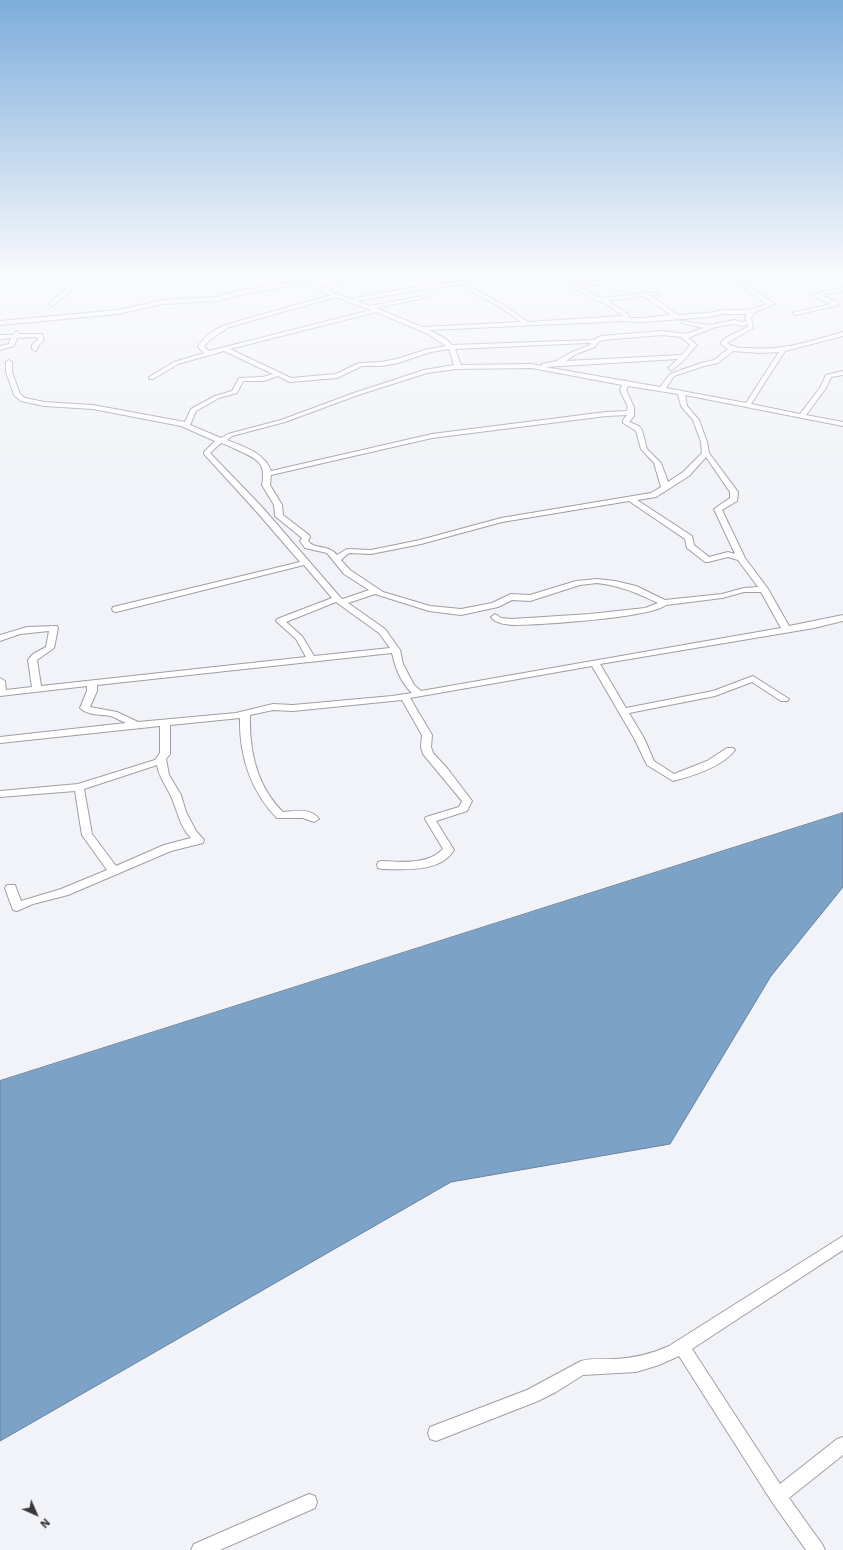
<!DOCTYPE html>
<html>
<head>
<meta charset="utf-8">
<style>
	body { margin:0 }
	#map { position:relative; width:843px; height:1550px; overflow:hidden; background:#f1f3f8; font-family:"Work Sans",sans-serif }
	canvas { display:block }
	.north { position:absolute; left:16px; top:1494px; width:40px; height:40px; -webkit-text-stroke:3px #f1f3f8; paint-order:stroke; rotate:135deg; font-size:11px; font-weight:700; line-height:16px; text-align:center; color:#373739 }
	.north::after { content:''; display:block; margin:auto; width:14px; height:18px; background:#373739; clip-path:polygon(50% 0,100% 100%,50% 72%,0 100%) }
</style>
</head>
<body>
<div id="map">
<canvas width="843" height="1550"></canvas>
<div class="north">N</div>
</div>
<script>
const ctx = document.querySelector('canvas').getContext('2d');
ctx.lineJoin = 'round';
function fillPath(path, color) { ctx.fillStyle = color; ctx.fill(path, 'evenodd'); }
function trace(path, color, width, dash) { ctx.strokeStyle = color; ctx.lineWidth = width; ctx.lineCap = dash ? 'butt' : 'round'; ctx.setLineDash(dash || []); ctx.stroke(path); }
const water = new Path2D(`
	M843,813V887L771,976L670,1144L451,1182L0,1441V1081Z`);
fillPath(water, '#7da2c7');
trace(water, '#68829c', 1);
const street = new Path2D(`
	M12,273H18L22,275C39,274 63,267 75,281L71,291L52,306L49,304L50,303L66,289L69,281C54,266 28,288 12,273Z
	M246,273H253L236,280L231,279Z
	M293,273H299L314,285L321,288L368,273H372L379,280L423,273H434L378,284L369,276L327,290L351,299L420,286L531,273H545L542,275L468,284L472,288L504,305L528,322L624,316L601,301H597L549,273H555L576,284L635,275V277L633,278L580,287L600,298L658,292V294L650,295L678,315L708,313L724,310H749L767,304L736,283L739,281L764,280L752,273H759L771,279L825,273L789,282L745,284L775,304L753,313L751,318L753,328L727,343C734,348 741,348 750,348C784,351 810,341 843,332V336L785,351L751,404L800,414L820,388L826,375L843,371V375L831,377L826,388L806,415L843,422V426L685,395L687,406L699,420L707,442L709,453L738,492L737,501L722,510L745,558L768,589L789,626L843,615V621L814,628L600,664L626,708L713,691L753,676L789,699L787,701H781L752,682L715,696L629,713L644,738L654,761L674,774L707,761L727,748H733L735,750C722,767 693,776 673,781L647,765L634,738L592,666L410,698L432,735L431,747L433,753L447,768L472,801L467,811L436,821L454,850C440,873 405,869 382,869L378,868L377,865L378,862L382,861C402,862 428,865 443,849L425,819L426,817L459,807L462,801L423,754L421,747L422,735L402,700L293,711L273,710L250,715C249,751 257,787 283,812C296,811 311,808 319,819L314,822L303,818H277C251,792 239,755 240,718L170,725V754L166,759L169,775L181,795L186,812L196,831L204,840L203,843L171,851L68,895L33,904L17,911L13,910L5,888L7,885H15L21,901L61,889L107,870L82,835L75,791L0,797V791L78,784L155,760L160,753V726L0,743V737L126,723C121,721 116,718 111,716C101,714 88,716 80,708L87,691V686L0,696V678L5,681L6,690L32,687L28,660L33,654L46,647L49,631L20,634L0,641V635L27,627L57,626L58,628L54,648L37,660L41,686L306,657L296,639L276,621L277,619L332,598L304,565L116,612L113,611L112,609L113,607L300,562L256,511L204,454V452L215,441L181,426L93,409L44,406L21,401L14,395L6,372V362L9,360L12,362V372L20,394L25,398L44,402L93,405L185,422L191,409L215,396L232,391L239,378L263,377L273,374L224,351L178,364L153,379H149V377L174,362L204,353L198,347C204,336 214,330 225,325L331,295L310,287L305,283L243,294L217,301L163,304L118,314L0,325V321L118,310L163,300L217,297L242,290L302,280ZM463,284L468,290L500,307L521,322L422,327L376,308L428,297V295L370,306L357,301L420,290ZM644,296L671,315L642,318H629V315L608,301ZM336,297L371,310L209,351L204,346L211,339L229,327ZM376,312L428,334L446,346L428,349L397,359L381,362L359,363L336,374L291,378L230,349ZM724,314H747L745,318L747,321L743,322L734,320L710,325L682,321V323L704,328L686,334L662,331L601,336L593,340L452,345L446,339L429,330L624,321L642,322L708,317ZM734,324L743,326L748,324V327L727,337L721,342V344L728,349L714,360L701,363L670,374L660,387L545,367L678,359L668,368L671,370C682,365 689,353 697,345L688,338L715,327ZM662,335L681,337L690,345L682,355L566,361L576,354L595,347L597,343L602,340ZM587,343H591L590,345L572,352L556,361L542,364V366L532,364L461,365L455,349ZM449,349L454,365L424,370L354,393L281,420L228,434L221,438L190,425L196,411L219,398L237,393L243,381H264L278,376L290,382L337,378L362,366H381L398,363L431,352ZM733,351L760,353L779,352L746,403L666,388L674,376L704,366L718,363ZM532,368L622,385L620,390L628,407L627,411L606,412L432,434L271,471C264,452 244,447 227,440L232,436L285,422L358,395L427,373L456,369ZM628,386L678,394L681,406L693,420L701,442L702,453L683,472L668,482L661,463L647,449L642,430L639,426L629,422L634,416V407L626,390ZM627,415L623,420V423L636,431L641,449L654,463L661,487L651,493L501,518L420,540L371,550L347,549L337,555C328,544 315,550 308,541L310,537L309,535L283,515L282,505L270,485L271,475L432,438L606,416ZM221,443C228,445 235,449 242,452C259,460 266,464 262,485L274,505L275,516L302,538L300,541L305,548L327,553L344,574L369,590L343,599L340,597L262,507L210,453ZM706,457L730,492V498L714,509L735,554L728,552L709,557L694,545L692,536L637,500L656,497L689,476ZM629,501L685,539L687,548L705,562H708L728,557L738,560L758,587L744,588L722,594L665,600L636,586L615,581L597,579L576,581L530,595L511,594L492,603L461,609L430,606L383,592L350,570L341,560L349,553L371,554L421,544L502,522ZM597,583C621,586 637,593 658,603L645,608L590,614L512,619L501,618L495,614L491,617C496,624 505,624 513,625C538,625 650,618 666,605L722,598L744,592H761L781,628L421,691L414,685L403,664L400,650L385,629L348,603L375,594L429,611L461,615L498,607L512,600L530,601L580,585ZM336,602L379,633L390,648L314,656L302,636L286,622ZM392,653C395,667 401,683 412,693L392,696L293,705L273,704L236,713L138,722L117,712L90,707L97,691V685ZM157,765C159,777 165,784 170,794C177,808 179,826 191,838L164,845L116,866L92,834L84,789Z
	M843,287V291L821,295L839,303V305L795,315L792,313L831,304L812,295Z
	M16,331L18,332L19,334H42L44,340L38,346L37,350L35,351L32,349V345L38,340L37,337L17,338L14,346L0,350V346L9,344L11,338L0,339V335H13Z
	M843,1236V1250L692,1349L780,1484L837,1439L843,1437V1455L789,1498L822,1544L825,1550H806L772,1502L679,1356L659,1365L636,1372L583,1375L556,1392L538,1401L436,1441L430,1439L428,1433L430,1427L527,1390L581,1361C592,1358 604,1359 615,1359C634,1358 652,1354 669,1346Z
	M309,1494L315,1496L317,1502L315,1508L220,1550H191L194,1544Z`);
trace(street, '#9e9fa4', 2);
fillPath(street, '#fff');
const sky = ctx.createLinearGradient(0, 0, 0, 490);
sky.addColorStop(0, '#7daddb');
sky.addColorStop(0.56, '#f9fafc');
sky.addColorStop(1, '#f9fafc00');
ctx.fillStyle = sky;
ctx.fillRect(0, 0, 843, 490);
</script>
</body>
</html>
